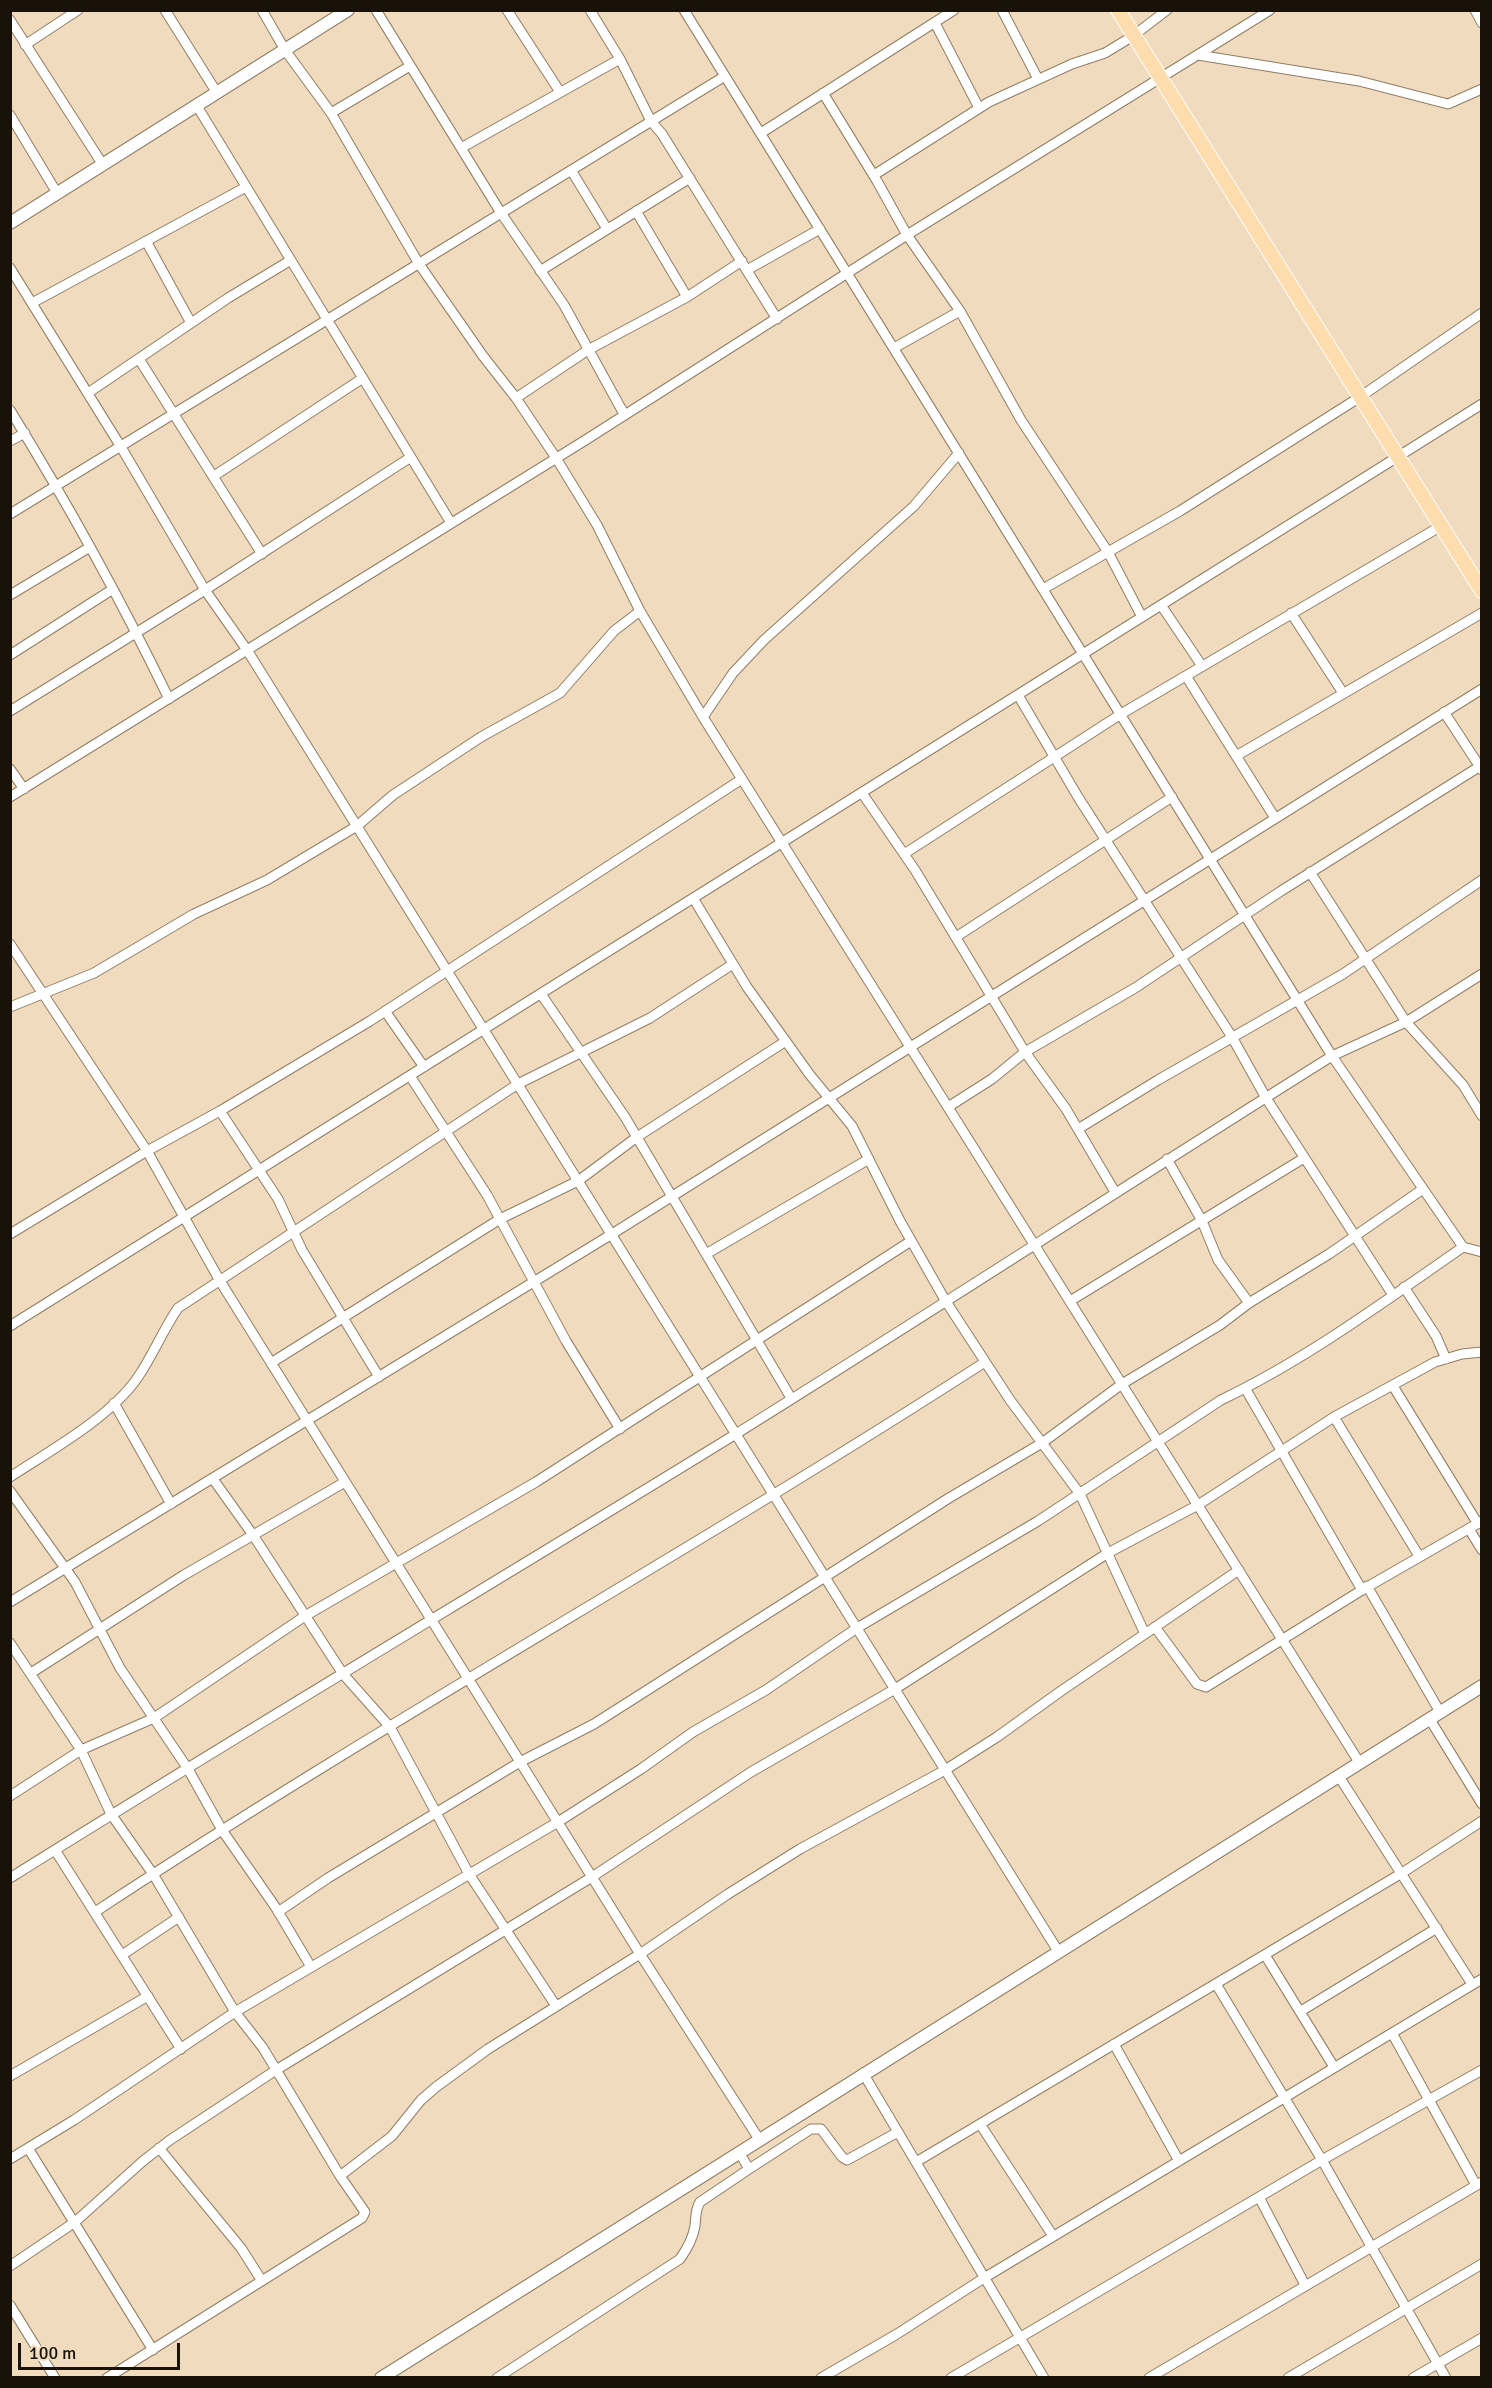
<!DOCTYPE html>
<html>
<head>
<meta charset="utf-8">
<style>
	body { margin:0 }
	#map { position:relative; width:1492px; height:2388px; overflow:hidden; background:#f0dbbe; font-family:Signika,sans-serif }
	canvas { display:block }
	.frame { position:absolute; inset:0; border:12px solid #191208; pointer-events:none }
	.scale { position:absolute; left:18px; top:2343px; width:162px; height:27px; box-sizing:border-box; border:3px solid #191208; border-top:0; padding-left:8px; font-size:18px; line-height:21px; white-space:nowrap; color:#191208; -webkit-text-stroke:4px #f0dbbe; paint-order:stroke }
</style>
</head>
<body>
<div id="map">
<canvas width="1492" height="2388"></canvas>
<div class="frame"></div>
<div class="scale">100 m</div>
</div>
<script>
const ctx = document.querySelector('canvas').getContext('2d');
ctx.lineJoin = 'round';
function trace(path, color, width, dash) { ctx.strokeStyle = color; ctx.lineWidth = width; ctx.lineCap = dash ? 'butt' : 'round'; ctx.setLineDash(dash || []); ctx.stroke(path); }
const street = new Path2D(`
	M165,10L217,93
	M262,10L285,50L331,113L419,264L483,356L516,398L556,458L597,525L640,611L703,717L1359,1762
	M376,10L501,213L564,305L624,414
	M507,10L560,92
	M590,10L620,59L651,121L662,134L777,319
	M684,10L1332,1056L1463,1247
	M1002,10L1038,79
	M1475,10L1482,23
	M10,20L103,165
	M935,23L979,108
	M25,45L78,10
	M1198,55L1359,81L1448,104L1482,89
	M823,93L877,181L907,235L960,311L1021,420L1108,552L1142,617
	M197,106L451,523
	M331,113L410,66
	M10,115L57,193
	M761,133L954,10
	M461,148L620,59
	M571,170L607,229
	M874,175L989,102L1072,64L1105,53L1133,36L1167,10
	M636,211L687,297
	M146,241L191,323
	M10,268L121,447L205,590L247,650L1058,1951
	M747,270L820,229
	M540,271L690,178
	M32,303L246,187
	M894,348L960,311
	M139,359L262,554
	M88,393L228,298L291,260
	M516,398L588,350L687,297L742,261
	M10,410C68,504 121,600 169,699
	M10,441L25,433
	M214,476L363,378
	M10,514L725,76
	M1043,589L1180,511L1360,397L1482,313
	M10,595L90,547
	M1161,605L1202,666
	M1291,613L1343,693
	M10,655L113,589
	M1186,676L1275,818
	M1018,695L1078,797L1232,1037L1266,1098L1393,1295
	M10,711L205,590L411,457
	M1444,712L1482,770
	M703,717L733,673L764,640L914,506L959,453
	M1236,756L1482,613
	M10,769L24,789
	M862,793L915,870L1025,1052L1066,1109L1115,1192
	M10,797L584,441L907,235L1270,10
	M904,854L1121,714L1441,526
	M1310,872L1406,1022L1463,1085L1482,1116
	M693,898L747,987L810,1075L852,1126L900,1221L945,1300L1010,1400L1080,1494L1145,1634
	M956,937L1172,797
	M10,944L147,1151L220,1281L640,1954L759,2139
	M541,994L625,1117L791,1398
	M10,1007L94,973L194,914L267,880L357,826L393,795L481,737L560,693L614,631L640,611
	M385,1011L424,1067
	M410,1076L487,1195L566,1341L620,1429
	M948,1107L992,1079L1025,1052L1135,988L1281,891L1482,765
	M220,1111L278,1199L302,1250L379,1377
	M1078,1129L1158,1080L1343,974L1482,880
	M1167,1159L1202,1221L1218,1260L1249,1303
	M10,1234L147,1151L220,1111L370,1021L742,779
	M706,1254L869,1159
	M1404,1287L1436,1336L1446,1359
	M1070,1301L1304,1158
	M10,1326L1482,404
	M271,1363L500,1219L578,1181L637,1137L786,1041
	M1393,1386L1478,1524
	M1245,1388L1362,1590
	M114,1403L171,1504
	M1334,1417L1419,1556
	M10,1477C51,1450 111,1417 138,1377C153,1355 163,1330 178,1308L518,1084L650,1018L733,964
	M213,1479L253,1535L343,1674L390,1727L469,1874L556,2006
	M10,1491L75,1582L120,1668L188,1769L222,1830L276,1908L311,1967
	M1469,1529L1482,1550
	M1367,1586L1440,1712
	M10,1602L612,1234L1482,689
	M1155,1627L1197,1684L1206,1687L1362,1590L1482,1521
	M10,1643L81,1750L111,1814L153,1874L235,2012L263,2048L340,2176L365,2212L362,2218L107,2378
	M31,1673L184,1575L345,1482
	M1429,1718L1482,1804
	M1338,1775L1472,1984
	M10,1796L81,1750L154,1718L305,1616L536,1482L911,1241
	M55,1850L181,2049
	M10,1878C249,1728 491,1585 731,1437C932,1312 1131,1182 1332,1056L1406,1022L1482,974
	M95,1912C386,1720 692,1551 985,1362
	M278,1912L328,1878L520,1762L594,1724L949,1498L1042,1443L1122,1384L1220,1325L1249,1303L1329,1254L1423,1189
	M122,1955L179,1917
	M1265,1955L1334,2067
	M1216,1984L1322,2160L1446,2378
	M1301,2011L1437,1928
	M1392,2033L1476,2185
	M1114,2044L1179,2161
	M863,2073L1044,2378
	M10,2076L148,1996
	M980,2124L1053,2236
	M28,2148L153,2350
	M159,2148L241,2248L262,2281
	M10,2159L74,2120L235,2012L558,1822L641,1769L693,1732L766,1690L857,1628L1038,1521L1221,1400C1307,1359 1385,1301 1463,1247L1482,1252
	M916,2162L1402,1873L1482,1821
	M749,2169L811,2129H821L842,2157L847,2160L898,2132
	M340,2176L392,2136L421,2100L436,2087L488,2049L640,1954L728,1894L800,1849L945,1770L997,1737L1061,1691L1239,1570
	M1259,2197L1305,2285
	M10,2266L75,2222L143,2161L170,2140L276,2070L592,1877L751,1772L895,1689L1108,1553L1198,1505L1334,1417L1435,1362L1462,1354L1482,1352
	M10,2305L55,2378
	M497,2378L680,2259C687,2249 693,2238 695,2226C696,2217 695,2210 700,2202L749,2169L739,2152
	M821,2378L897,2334L984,2278L1482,1979
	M951,2378L1322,2160L1482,2070
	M1149,2378L1482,2182
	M1288,2378L1482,2264
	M1413,2378L1482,2338`);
const secondary = new Path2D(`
	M10,223L348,10
	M381,2378L1482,1686`);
const primary = new Path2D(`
	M1118,10L1482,591`);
trace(street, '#907d63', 11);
trace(secondary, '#907d63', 14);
trace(primary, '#fff', 16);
trace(street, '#fff', 9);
trace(secondary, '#fff', 12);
trace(primary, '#fddcad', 14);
</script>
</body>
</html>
